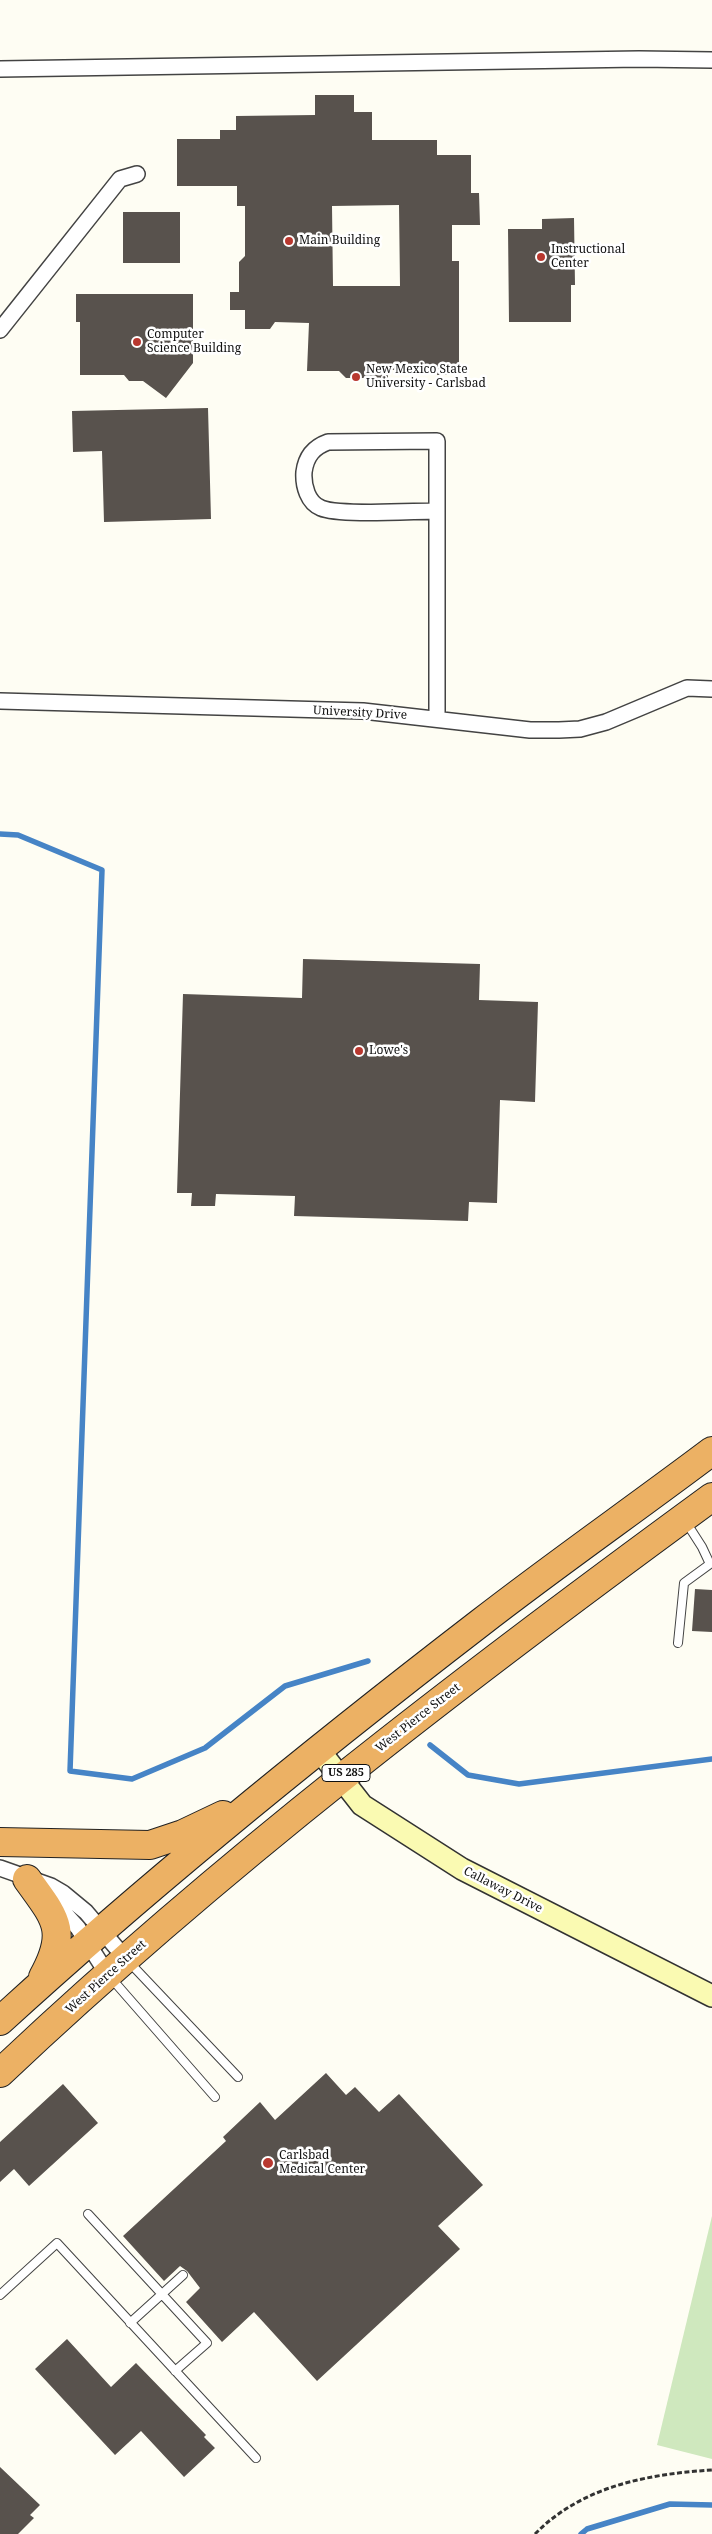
<!DOCTYPE html>
<html>
<head>
<meta charset="utf-8">
<style>
	body { margin:0 }
	canvas { display:block; background:#fefdf3 }
</style>
</head>
<body>
<canvas width="712" height="2534"></canvas>
<script>
const ctx = document.querySelector('canvas').getContext('2d');
ctx.lineJoin = 'round';
function fillPath(path, color) { ctx.fillStyle = color; ctx.fill(path, 'evenodd'); }
function trace(path, color, width, dash) { ctx.strokeStyle = color; ctx.lineWidth = width; ctx.lineCap = dash ? 'butt' : 'round'; ctx.setLineDash(dash || []); ctx.stroke(path); }
function label(font, color, halo, rows, align = 'center') {
  ctx.font = font + ' "Noto Serif",serif'; ctx.lineWidth = 5; ctx.setLineDash([]); ctx.textBaseline = 'middle'; ctx.strokeStyle = halo; ctx.fillStyle = color; for (const [text, x, y, turn = 0] of rows) {
    ctx.save(); ctx.translate(x, y); ctx.rotate((+turn || 0) * Math.PI / 180); ctx.textAlign = isNaN(turn) ? turn : align; if (halo) ctx.strokeText(text, 0, 0); ctx.fillText(text, 0, 0); ctx.restore();
  }
}
fillPath(new Path2D(`
	M712,2216V2459L657,2445Z`), '#cfe8be');
trace(new Path2D(`
	M0,834L18,835L102,870L70,1771L132,1779L205,1748L285,1686L368,1661
	M430,1745L468,1775L519,1784L712,1759
	M581,2534L587,2529L670,2504L712,2505`), '#4684c6', 5.5);
fillPath(new Path2D(`
	M315,95H354V112H372V140H437V155H471V193H479L480,225H452V261H459V375H437L438,369L388,370V378H346L339,371H307L309,323L275,322L270,329H245V310H230V292H239V262L245,256V206H237V186H177V139H220V130H236V116L315,115ZM399,205L400,286H333L332,206Z
	M123,212H180V263H123Z
	M574,218L575,285H571V322H509L508,229H542V219Z
	M76,294H193V363L166,398L143,381H129L124,375H80V322H76Z
	M208,408L211,519L104,522L102,451L73,452L72,411Z
	M303,959L480,964L479,1000L538,1002L535,1102L500,1100L497,1203L469,1202L468,1221L294,1216L295,1196L216,1194L215,1206H191L192,1193H177L183,994L302,998Z
	M695,1589L712,1590V1632L692,1631Z
	M326,2073L346,2095L355,2087L379,2112L399,2094L483,2185L438,2226L460,2249L317,2381L254,2312L222,2342L186,2302L200,2288L187,2271L180,2266L164,2281L123,2236L226,2141L223,2137L260,2102L275,2120Z
	M63,2084L98,2123L29,2186L14,2169L0,2182V2142Z
	M67,2339L111,2387L136,2363L206,2435L204,2437L215,2448L184,2477L141,2431L115,2455L35,2369Z
	M0,2467L40,2505L30,2515L34,2518L18,2534H0Z`), '#58524d');
const lane = new Path2D(`
	M678,1643L684,1583L710,1564L702,1547L686,1522
	M129,1962L238,2077
	M111,1978L215,2097
	M88,2214L207,2343L175,2371
	M0,2295L57,2243L256,2458
	M130,2323L183,2275`);
const street = new Path2D(`
	M0,69L639,59L712,60
	M0,330L120,179L137,174
	M437,511C413,511 339,516 321,508C308,503 303,486 304,472C306,456 314,447 328,442L437,441V719
	M0,701L363,711L530,730H559L580,729L606,722L687,688L712,689
	M0,1868L51,1886L63,1893L86,1912L126,1959
	M50,1897L78,1928L108,1975`);
const secondary = new Path2D(`
	M319,1750L362,1805L462,1869L712,1996`);
const highway = new Path2D(`
	M0,1842L150,1845L183,1834L223,1815
	M27,1879C55,1918 69,1930 43,1977
	M0,2021C153,1881 315,1750 480,1623C556,1564 635,1509 712,1451
	M0,2073C222,1863 466,1677 712,1497`);
trace(lane, '#434343', 10);
trace(street, '#434343', 18);
trace(secondary, '#323232', 24);
trace(highway, '#212121', 30);
trace(new Path2D(`
	M535,2534C582,2486 648,2474 712,2470`), '#323232', 3, [5, 2.5]);
trace(lane, '#fff', 8);
trace(street, '#fff', 15);
trace(secondary, '#fafab2', 21);
trace(highway, '#ecb164', 28);
for (const [x, y, r, color] of [
	[289,241,5,"#b8382f"],
	[541,257,5,"#b8382f"],
	[137,342,5,"#b8382f"],
	[356,377,5,"#b8382f"],
	[359,1051,5,"#b8382f"],
	[268,2163,6,"#b8382f"]
]) { const dot = new Path2D(); dot.arc(x, y, r, 0, 2 * Math.PI); ctx.fillStyle = color; ctx.fill(dot); trace(dot, '#fff', 2); }
for (const [x, y, w] of [
	[346,1773,48]
]) { const box = new Path2D(); box.roundRect(x - w / 2, y - 8.5, w, 17, 4); ctx.fillStyle = '#fff'; ctx.fill(box); trace(box, '#101010', 1); }
label('bold 11px', '#101010', null, [
	["US 285",346,1773]
]);
label('12px', '#101010', '#fff', [
	["Main Building",299,241],
	["Instructional",551,250],
	["Center",551,264],
	["Computer",147,335],
	["Science Building",147,349],
	["New Mexico State",366,370],
	["University - Carlsbad",366,384],
	["Lowe's",369,1051],
	["Carlsbad",279,2156],
	["Medical Center",279,2170]
], 'left');
label('12px', '#101010', '#fff', [
	["University Drive",360,713,3],
	["West Pierce Street",418,1718,-38],
	["Callaway Drive",503,1890,27],
	["West Pierce Street",106,1977,-42]
]);
</script>
</body>
</html>
